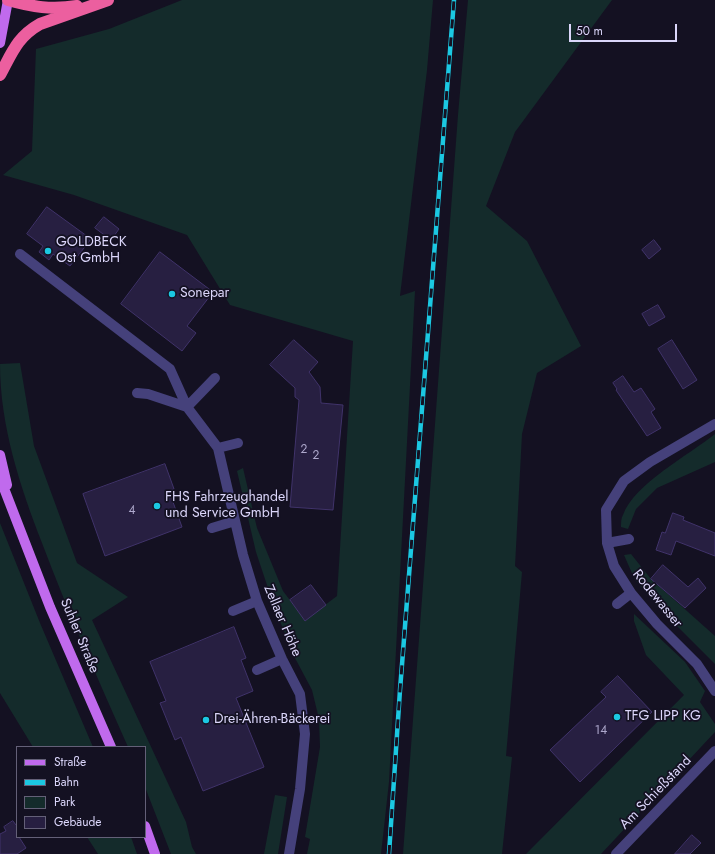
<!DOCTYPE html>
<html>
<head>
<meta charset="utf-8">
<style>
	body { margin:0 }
	#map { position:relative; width:715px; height:854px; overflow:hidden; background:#141122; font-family:Jost,sans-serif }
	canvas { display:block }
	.legend { position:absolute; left:16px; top:746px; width:130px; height:92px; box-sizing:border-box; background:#141122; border:1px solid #646078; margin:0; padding:5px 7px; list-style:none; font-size:12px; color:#dbd6fa }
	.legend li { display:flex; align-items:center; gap:8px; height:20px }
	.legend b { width:20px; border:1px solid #646078 }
	.scale { position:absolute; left:569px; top:24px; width:108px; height:18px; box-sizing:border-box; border:2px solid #dbd6fa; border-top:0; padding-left:5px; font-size:12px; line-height:14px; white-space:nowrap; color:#dbd6fa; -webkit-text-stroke:3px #141122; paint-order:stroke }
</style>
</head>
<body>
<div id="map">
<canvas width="715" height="854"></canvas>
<ul class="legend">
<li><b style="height:5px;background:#c06aed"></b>Straße</li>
<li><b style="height:5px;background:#1bc8e2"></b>Bahn</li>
<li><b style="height:11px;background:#142b2b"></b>Park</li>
<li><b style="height:11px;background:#271f41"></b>Gebäude</li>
</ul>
<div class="scale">50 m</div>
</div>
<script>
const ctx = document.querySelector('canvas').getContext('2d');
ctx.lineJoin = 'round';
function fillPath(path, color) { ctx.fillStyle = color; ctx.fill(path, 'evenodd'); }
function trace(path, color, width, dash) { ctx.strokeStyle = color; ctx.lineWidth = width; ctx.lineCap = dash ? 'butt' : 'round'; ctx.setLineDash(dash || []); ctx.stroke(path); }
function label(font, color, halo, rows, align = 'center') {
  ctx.font = font + ' Jost,sans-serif'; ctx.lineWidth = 3.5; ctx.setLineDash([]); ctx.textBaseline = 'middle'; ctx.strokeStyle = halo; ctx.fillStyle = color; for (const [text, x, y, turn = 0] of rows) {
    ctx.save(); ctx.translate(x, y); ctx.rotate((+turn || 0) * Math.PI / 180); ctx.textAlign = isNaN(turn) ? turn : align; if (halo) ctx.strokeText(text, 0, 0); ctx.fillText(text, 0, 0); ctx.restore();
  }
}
fillPath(new Path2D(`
	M182,0H433L427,70L400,296L415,291L389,782L381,854H307L310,839L305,837L320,747L319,719L312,690L295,658L275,609L256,552L237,471L243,468L257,528L283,591L305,620L337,596L353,341L230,305L187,235L74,195L3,175L32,151L36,49L109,29Z
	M468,0H612L515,132L486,206L527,241L581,346L537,373L522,434L515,566L522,572L506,756L512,757L502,854H403L458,115Z
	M20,363L34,446L77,563L128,597L92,620L186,822L192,847L196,854H171L145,787V747H128C98,679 68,612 42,543C20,486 0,426 0,364Z
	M715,434V462L657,488L636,509L628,529L621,527C621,523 621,518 623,515C634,484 689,455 715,434Z
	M0,523L40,623L93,747H33L0,693Z
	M631,554L651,579L715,636V664L662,611L635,580L624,555Z
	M634,614L685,662L705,691L700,702L715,724V732L601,854H526L684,695L646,655L634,621Z
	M275,795L287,797L278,854H264Z
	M87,837H131L137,854H98Z`), '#142b2b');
const building = new Path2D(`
	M47,207L91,239L70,266L53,254L49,260L39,252L43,246L27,234Z
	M104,217L119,229L111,240L95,228Z
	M654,240L661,249L649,259L642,250Z
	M160,252L213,292L187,326L196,333L182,351L121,304Z
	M658,305L665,317L649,326L642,314Z
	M294,340L318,362L309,372L320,387L321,403L343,405L333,510L290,507L299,400L295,397V388L270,365Z
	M672,340L697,380L683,389L658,349Z
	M623,376L634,392L641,388L655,409L651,412L661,428L647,436L616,390L617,389L613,383Z
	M165,464L174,489L169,491L182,527L105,556L83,494Z
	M673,513L684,517L683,520L715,533V556L676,541L671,555L656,550L662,532L665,533Z
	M663,565L688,587L698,578L706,588L685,608L651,579Z
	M311,585L326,605L305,621L290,600Z
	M234,627L246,658L241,660L253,691L236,698L264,767L203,791L181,737L175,740L160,703L166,701L150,662Z
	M618,676L652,712L580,782L550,750L606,697L601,692Z
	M13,821L16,825L17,824V837H19L26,848L17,854H0V834L6,831L4,827Z
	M692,835L701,843L690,854H675Z`);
fillPath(building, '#271f41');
trace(building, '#40336a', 1);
trace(new Path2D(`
	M20,254L170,369L187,407L218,448L243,555L257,601L282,659L300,694L305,734L300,789L289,854
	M137,393L148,394L187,407
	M187,407L215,378
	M715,424L650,462L624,481L606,510L607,543L614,566L631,593L657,624L697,664L715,691
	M218,448L238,443
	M212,528L235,521
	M607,543L629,539
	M617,604L631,593
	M233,611L257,601
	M257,670L282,659
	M616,854L715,751`), '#45417b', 10);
trace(new Path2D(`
	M0,43L8,0
	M0,455L7,485
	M0,478L50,607L111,747
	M145,826L155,854`), '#c06aed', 10);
trace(new Path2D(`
	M8,0C33,7 51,10 77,6
	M0,75C12,53 17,37 40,24L108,0`), '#ec5f9f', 12);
const rail = new Path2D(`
	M389,854L400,690L454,0`);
trace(rail, '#1bc8e2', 4.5);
trace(rail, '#141122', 3, [9]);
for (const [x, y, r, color] of [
	[48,251,4,"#1bc8e2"],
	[172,294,4,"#1bc8e2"],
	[157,506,4,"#1bc8e2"],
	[617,717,4,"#1bc8e2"],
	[206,720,4,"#1bc8e2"]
]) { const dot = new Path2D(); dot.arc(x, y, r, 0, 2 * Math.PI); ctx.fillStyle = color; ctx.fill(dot); trace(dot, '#141122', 1.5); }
label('12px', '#aea8cc', null, [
	["2",304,450],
	["2",316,456],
	["4",132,511],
	["14",601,731]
]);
label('14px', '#dbd6fa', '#141122', [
	["GOLDBECK",56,243],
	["Ost GmbH",56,259],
	["Sonepar",180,294],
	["FHS Fahrzeughandel",165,498],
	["und Service GmbH",165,514],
	["TFG LIPP KG",625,717],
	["Drei-Ähren-Bäckerei",214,720]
], 'left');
label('14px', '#dbd6fa', '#141122', [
	["Rodewasser",657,599,51],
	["Zellaer Höhe",282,621,67],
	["Suhler Straße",79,636,67],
	["Am Schießstand",656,793,-46]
]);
</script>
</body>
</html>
